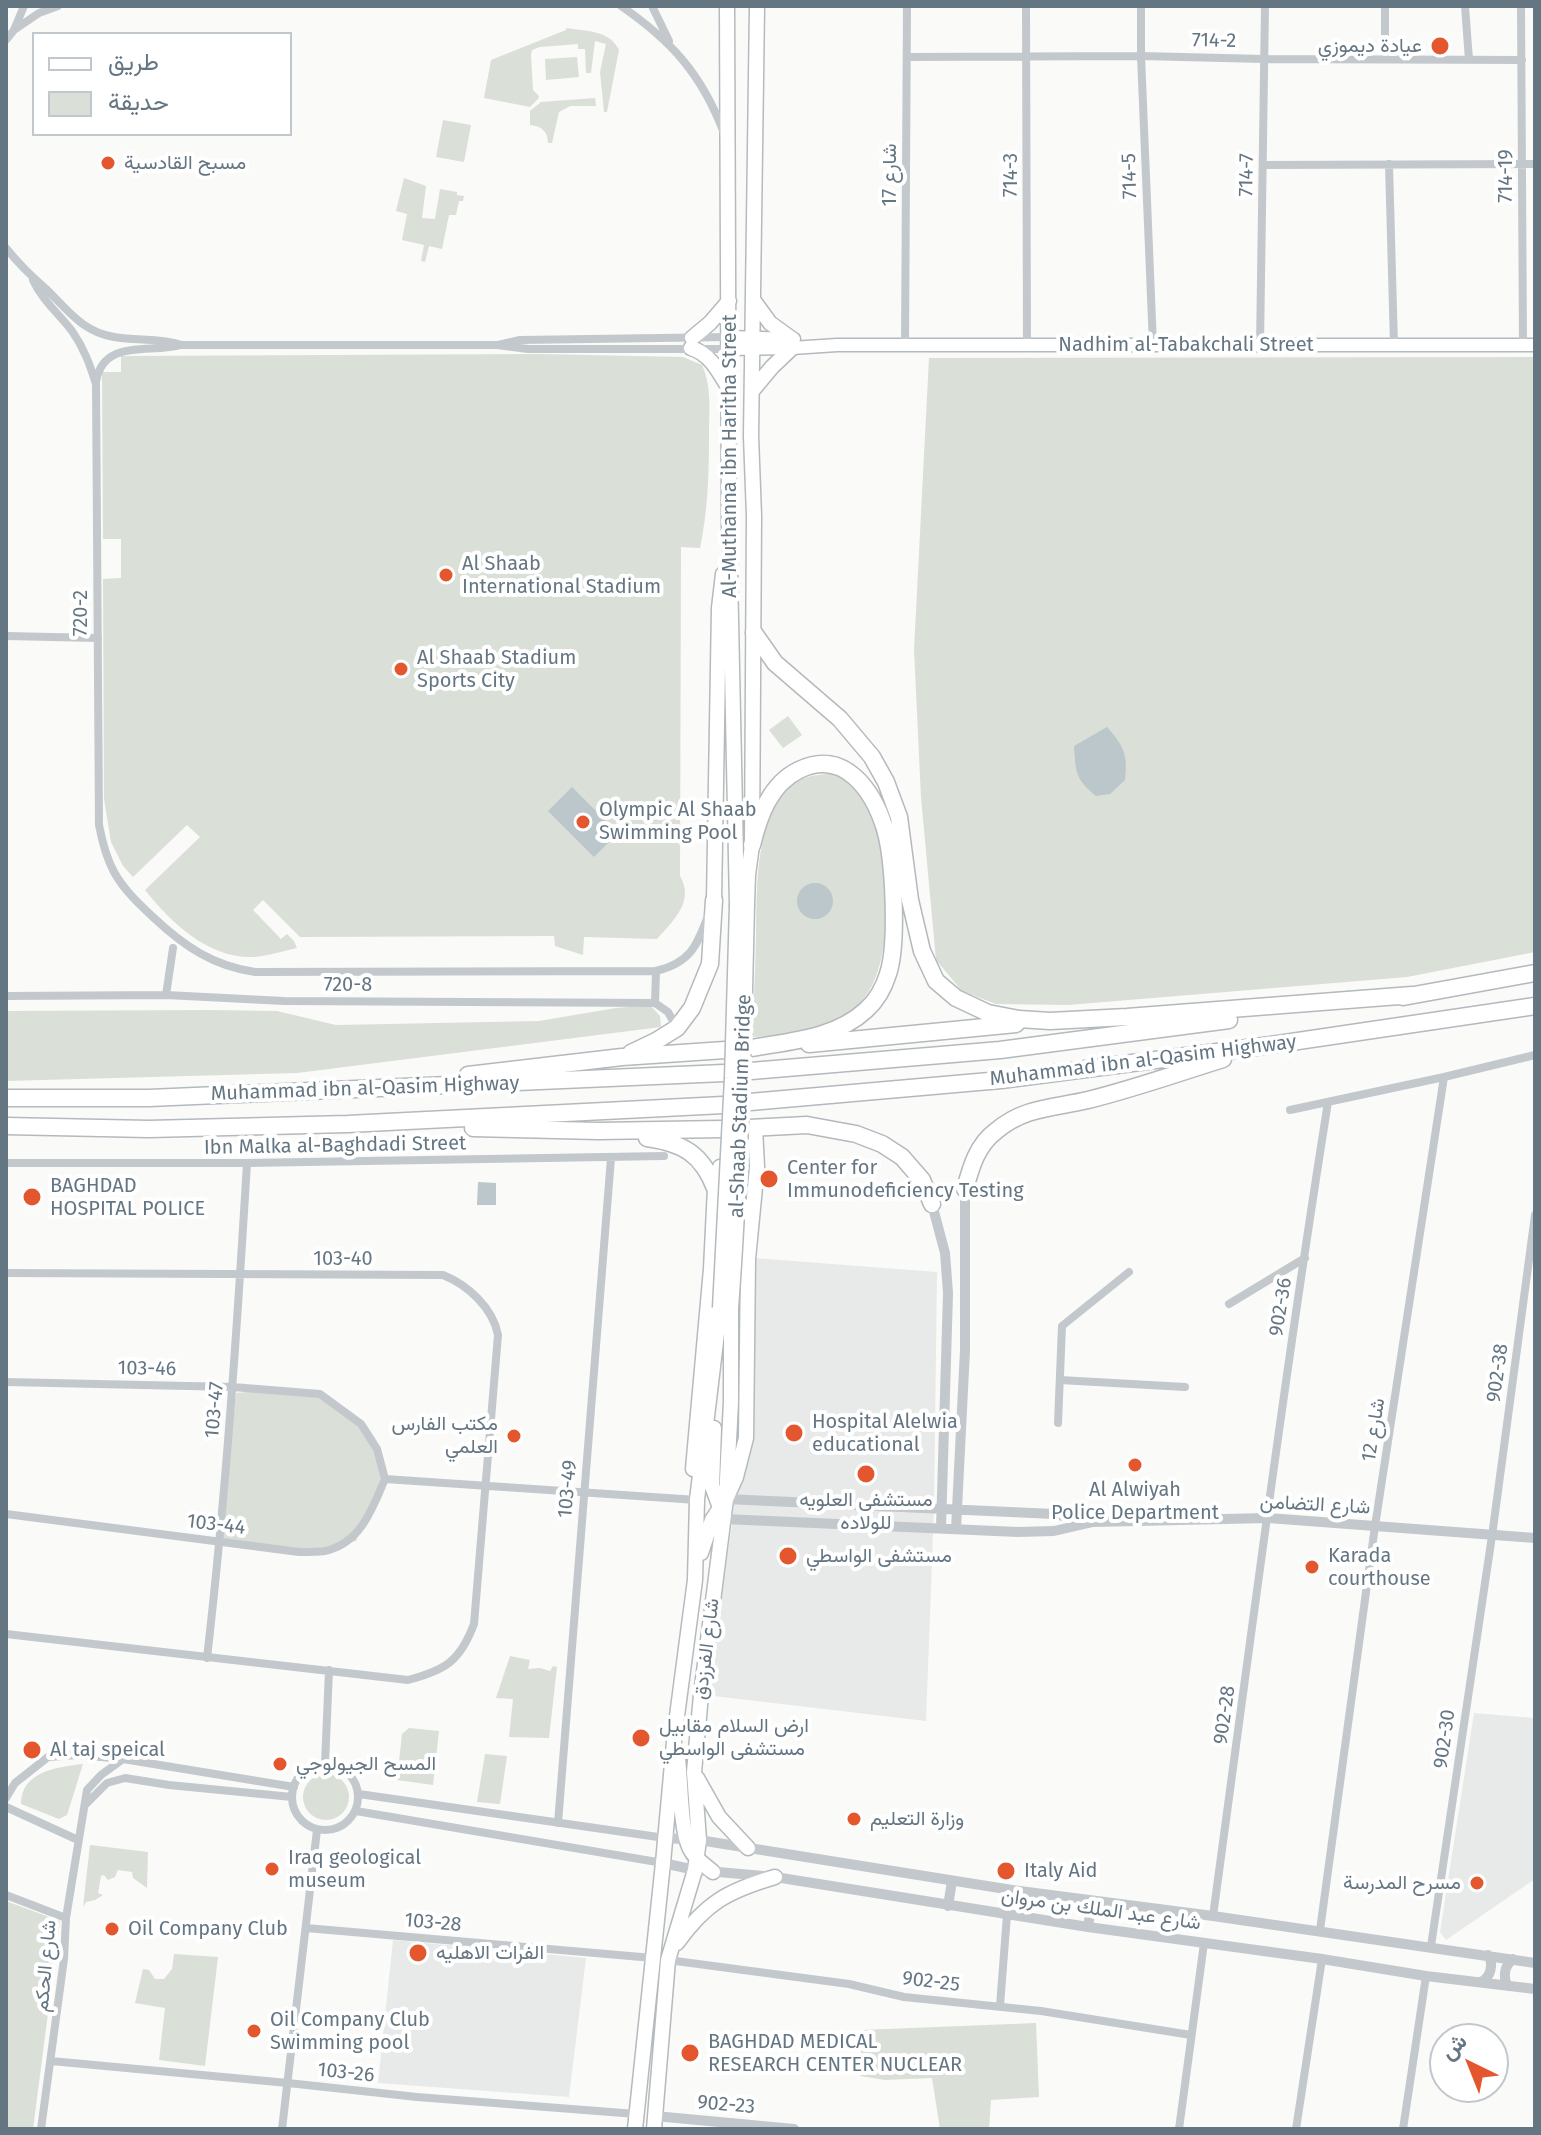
<!DOCTYPE html>
<html>
<head>
<meta charset="utf-8">
<style>
	body { margin:0 }
	#map { position:relative; width:1541px; height:2135px; overflow:hidden; background:#fafaf8; font-family:"Fira Sans",Vazirmatn,sans-serif }
	canvas { display:block }
	.frame { position:absolute; inset:0; border:8px solid #657683; pointer-events:none }
	.legend { position:absolute; left:32px; top:32px; width:260px; height:104px; box-sizing:border-box; background:#fff; border:2px solid #c1c8cd; margin:0; padding:10px 14px; list-style:none; font-size:24px; color:#657683 }
	.legend li { display:flex; align-items:center; gap:16px; height:40px }
	.legend b { width:40px; border:2px solid #c1c8cd }
	.north { position:absolute; left:1429px; top:2023px; width:80px; height:80px; box-sizing:border-box; background:#fff; border:2px solid #c1c8cd; border-radius:50%; rotate:317deg; font-size:22px; font-weight:700; line-height:32px; text-align:center; color:#657683 }
	.north::after { content:''; display:block; margin:auto; width:28px; height:36px; background:#e4572e; clip-path:polygon(50% 0,100% 100%,50% 72%,0 100%) }
</style>
</head>
<body>
<div id="map">
<canvas width="1541" height="2135"></canvas>
<div class="frame"></div>
<ul class="legend">
<li><b style="height:10px;background:#fff"></b>طريق</li>
<li><b style="height:22px;background:#dadfd7"></b>حديقة</li>
</ul>
<div class="north">ش</div>
</div>
<script>
const ctx = document.querySelector('canvas').getContext('2d');
ctx.lineJoin = 'round';
function fillPath(path, color) { ctx.fillStyle = color; ctx.fill(path, 'evenodd'); }
function trace(path, color, width, dash) { ctx.strokeStyle = color; ctx.lineWidth = width; ctx.lineCap = dash ? 'butt' : 'round'; ctx.setLineDash(dash || []); ctx.stroke(path); }
function label(font, color, halo, rows, align = 'center') {
  ctx.font = font + ' "Fira Sans",Vazirmatn,sans-serif'; ctx.lineWidth = 8; ctx.setLineDash([]); ctx.textBaseline = 'middle'; ctx.strokeStyle = halo; ctx.fillStyle = color; for (const [text, x, y, turn = 0] of rows) {
    ctx.save(); ctx.translate(x, y); ctx.rotate((+turn || 0) * Math.PI / 180); ctx.textAlign = isNaN(turn) ? turn : align; if (halo) ctx.strokeText(text, 0, 0); ctx.fillText(text, 0, 0); ctx.restore();
  }
}
fillPath(new Path2D(`
	M754,1258L937,1272L934,1507L926,1721L705,1695L732,1525Z
	M1474,1713L1535,1718V1879L1446,1940L1440,1932Z
	M393,1940L586,1958L569,2097L378,2083Z`), '#e8e9e9');
fillPath(new Path2D(`
	M566,28C585,31 610,30 619,50L607,112H604L600,72L606,44L595,41L591,73H586L585,49H578V44L540,47L532,50L531,55L533,90L539,96L538,99L530,107L484,98L491,60L566,30Z
	M577,57L579,77L546,80L545,59Z
	M595,98L596,106H570L559,112L552,143H548C548,131 541,126 530,125V111L541,102Z
	M443,120L471,125L464,162L436,157Z
	M404,178L426,186L422,218L435,219L440,189L457,192V195L464,196L463,201H459L456,215H449L442,249L429,246L425,262L421,261L424,245L402,240L407,214L396,211Z
	M541,354L683,357L702,365C712,387 709,411 709,434C709,473 708,510 700,548L681,547L680,876C695,901 673,921 657,939L584,937L583,955L555,946L554,936L300,937L263,900L253,910L281,939L287,934L294,941L297,948C283,951 268,956 254,957C209,959 171,923 145,890L200,837L187,825L133,877L123,866L111,842L104,799L103,579L121,578V539H103L102,372H121V356Z
	M1535,357V952L1407,977L1068,1005L996,1004L962,991L936,960L921,797L914,650L929,358Z
	M788,716L802,735L783,748L769,730Z
	M832,774C844,779 853,785 861,796C891,839 899,962 861,1002C834,1030 790,1036 752,1037C754,1004 755,971 756,938C757,894 754,831 783,794C796,778 813,774 832,774Z
	M650,1005L660,1016L661,1027L297,1073L6,1081V1011L209,1010L277,1011L336,1025L539,1021L616,1008Z
	M268,1390L320,1394L361,1424L377,1449L385,1479L356,1541L299,1552L220,1541L236,1393Z
	M510,1656L530,1660L528,1669L540,1668L550,1671L553,1666L557,1667L549,1738L509,1737L513,1699L496,1698Z
	M409,1728L439,1731L433,1785L397,1780L402,1734Z
	M485,1754L507,1756L500,1804L477,1802Z
	M83,1764L67,1815L59,1819L21,1804C21,1771 58,1767 83,1764Z
	M303 1797a23 23 0 1 1 46 0a23 23 0 1 1-46 0Z
	M90,1845L148,1852L147,1888L133,1878L132,1872L118,1870L115,1877L108,1880L104,1875L101,1876L98,1893L103,1895L95,1900L86,1902L83,1907Z
	M6,1901L60,1921L33,2129H6Z
	M174,1954L218,1957L205,2066L159,2060L165,2008L135,2003L143,1969L149,1970L155,1979H164L172,1969Z
	M1036,2023L1039,2097L991,2100L989,2129H940L932,2078L885,2080L860,2076L862,2030Z`), '#dadfd7');
fillPath(new Path2D(`
	M1107,727C1124,746 1128,755 1125,780L1110,794L1096,796C1075,779 1076,773 1074,746Z
	M572,787L618,833L594,857L548,811Z
	M797 901a18 18 0 1 1 36 0a18 18 0 1 1-36 0Z
	M478,1182L496,1183V1205H477Z`), '#bbc7cb');
const secondary = new Path2D(`
	M729,337L794,339
	M729,349L792,348L837,345H1535`);
const primary = new Path2D(`
	M727,6L729,526L737,905
	M754,301L770,323L792,339
	M692,338L710,323L729,301
	M691,348C710,354 718,370 728,387
	M752,391L772,367L792,348
	M714,900L719,608L723,574
	M747,904L748,875L752,845L754,516L751,436L757,6
	M714,1428L712,1486L722,1513
	M693,1469L711,1269L715,1188L720,1167
	M701,1553L712,1520L726,1499L736,1477L746,1438L748,1259L757,1167L755,1128
	M678,1759C681,1783 680,1829 690,1849C694,1858 705,1865 713,1872
	M697,1778L719,1817L748,1848
	M677,1943C706,1903 727,1891 775,1877
	M635,2129L663,1863L675,1731L695,1580L697,1500L720,1308
	M654,2129L668,1960L695,1870L699,1840L694,1772L701,1695L726,1499L731,1402V1308`);
const motorway = new Path2D(`
	M754,633L775,663L840,719L872,757L886,782L899,817L910,900L922,951L936,981L956,998L988,1013L1019,1019L1050,1021L1127,1017L1412,995
	M1403,997L1535,973
	M809,1044L1016,1024
	M752,1048C791,1041 836,1038 866,1010C876,1001 884,987 888,974C898,944 894,860 885,829C873,790 844,748 799,770C770,784 759,816 752,845
	M631,1053L656,1041L677,1028L692,1008L710,964L714,900
	M751,1071L1000,1050L1229,1020
	M468,1075L622,1057L725,1050
	M6,1098H149L724,1073
	M750,1102L1001,1080L1271,1045L1535,1006
	M6,1126L149,1129L348,1124L723,1105
	M473,1128L598,1131L722,1129
	M749,1128L807,1125L856,1134L882,1144L902,1157L922,1180L932,1204
	M647,1138C683,1143 702,1154 715,1188
	M965,1189C971,1167 977,1145 996,1131C1024,1107 1054,1108 1088,1100C1133,1089 1178,1073 1223,1059`);
trace(secondary, '#b3babf', 15);
trace(primary, '#b5babe', 17);
trace(motorway, '#b4b9bd', 19);
trace(new Path2D(`
	M621,6C672,41 702,75 724,133
	M652,6L669,41
	M1026,6L1027,345
	M1141,6V56L1153,345
	M1385,6V59
	M1465,6L1469,60
	M1521,6L1523,345
	M14,30L39,13L58,6
	M6,40L14,30L24,6
	M907,57L1141,56L1264,59L1522,60
	M1389,164L1394,345
	M1263,165L1535,164
	M6,248C18,263 31,276 45,288C67,309 82,332 114,337C137,341 160,338 182,345H497L528,349H729
	M33,280C42,300 59,314 72,331C84,348 90,365 96,384L99,825C102,841 106,857 114,872C124,890 139,904 154,918C184,946 213,966 255,972L656,971C690,963 697,946 708,916
	M498,345L520,340L729,337
	M905,345L907,6
	M1260,345L1265,6
	M96,382C103,338 150,354 181,345
	M6,636L98,638
	M166,995L173,948
	M6,996L166,995L284,1001L655,1003L668,1012L677,1028
	M655,1003L656,971
	M1290,1110L1444,1077L1535,1055
	M6,1163H247L664,1156
	M6,1273L443,1275C468,1285 493,1308 498,1335L474,1624C460,1661 446,1670 408,1680L6,1634
	M1229,1304L1305,1258
	M1060,1380L1185,1387
	M6,1382L233,1387L320,1394L361,1424L377,1449L385,1479
	M1058,1423L1062,1326L1129,1272
	M385,1479L697,1500
	M6,1514L299,1552C307,1552 317,1552 325,1551C361,1543 372,1509 385,1479
	M207,1658C226,1494 237,1329 247,1163
	M292 1797a33 33 0 1 1 66 0a33 33 0 1 1-66 0Z
	M325,1764L329,1670
	M359,1794L665,1838
	M6,1798L15,1783L48,1757L78,1755L123,1759L294,1787
	M85,1805L107,1783L125,1778L169,1785L292,1797
	M6,1807L78,1840
	M356,1811L663,1863
	M558,1823L611,1158
	M6,1895L66,1918
	M1213,1916C1250,1644 1285,1372 1328,1102
	M306,1928L653,1958
	M1320,1930L1375,1526L1444,1077
	M1431,1946L1492,1536L1535,1215
	M668,1960L849,1984L904,1997L1041,2011L1191,2035
	M1000,2006L1007,1915
	M51,2061L288,2083L417,2097L636,2114
	M41,2129L64,1959L66,1918L87,1790L101,1775L123,1759
	M282,2129L317,1830
	M1179,2129L1204,1943
	M1296,2129L1322,1959
	M1403,2129L1426,1976`), '#c3c8cc', 8);
trace(new Path2D(`
	M932,1204L945,1253L948,1293L941,1528
	M726,1499L1054,1514L1088,1521
	M724,1519L1018,1532L1054,1531L1093,1522L1268,1518L1535,1538
	M956,1529L965,1350V1189
	M665,1838L699,1840L1012,1890L1213,1916L1535,1963
	M663,1863L695,1870L775,1877L1088,1927L1322,1959L1426,1976L1535,1989
	M948,1906L952,1881
	M1088,1927L1092,1901
	M1481,1982C1491,1977 1494,1964 1488,1955
	M1508,1986C1502,1977 1505,1965 1513,1959
	M655,2116L794,2129`), '#c3c8cc', 10);
trace(secondary, '#fff', 12);
trace(primary, '#fff', 14);
trace(motorway, '#fff', 16);
const primaryBridge = new Path2D(`
	M720,1308L732,1078L737,905
	M731,1308C741,1173 744,1039 747,904`);
trace(primaryBridge, '#b5babe', 17, []);
trace(primaryBridge, '#fff', 14);
for (const [x, y, r, color] of [
	[1440,46,10,"#e4572e"],
	[108,163,8,"#e4572e"],
	[446,575,8,"#e4572e"],
	[401,669,8,"#e4572e"],
	[583,822,8,"#e4572e"],
	[769,1179,10,"#e4572e"],
	[32,1197,10,"#e4572e"],
	[794,1433,10,"#e4572e"],
	[514,1436,8,"#e4572e"],
	[1135,1465,8,"#e4572e"],
	[866,1474,10,"#e4572e"],
	[788,1556,10,"#e4572e"],
	[1312,1567,8,"#e4572e"],
	[641,1738,10,"#e4572e"],
	[32,1750,10,"#e4572e"],
	[280,1764,8,"#e4572e"],
	[854,1819,8,"#e4572e"],
	[272,1869,8,"#e4572e"],
	[1006,1871,10,"#e4572e"],
	[1477,1883,8,"#e4572e"],
	[112,1929,8,"#e4572e"],
	[418,1953,10,"#e4572e"],
	[254,2031,8,"#e4572e"],
	[690,2053,10,"#e4572e"]
]) { const dot = new Path2D(); dot.arc(x, y, r, 0, 2 * Math.PI); ctx.fillStyle = color; ctx.fill(dot); trace(dot, '#fff', 3); }
label('20px', '#657683', '#fff', [
	["714-2",1214,41,1],
	["شارع 17",890,175,-90],
	["714-3",1011,175,-90],
	["714-7",1247,175,-89],
	["714-5",1130,176,-92],
	["714-19",1506,176,-90],
	["Nadhim al-Tabakchali Street",1186,345],
	["Al-Muthanna ibn Haritha Street",730,456,-90],
	["720-2",81,613,-90],
	["720-8",348,985],
	["Muhammad ibn al-Qasim Highway",1143,1061,-7],
	["Muhammad ibn al-Qasim Highway",365,1089,-2],
	["al-Shaab Stadium Bridge",741,1106,-88],
	["Ibn Malka al-Baghdadi Street",335,1146,-1],
	["103-40",343,1259],
	["902-36",1281,1307,-81],
	["103-46",147,1369,1],
	["902-38",1498,1373,-82],
	["103-47",215,1410,-85],
	["شارع 12",1374,1430,-81],
	["103-49",568,1489,-85],
	["شارع التضامن",1315,1505,3],
	["103-44",216,1525,7],
	["شارع الفرزدق",707,1649,-83],
	["902-28",1225,1715,-82],
	["902-30",1445,1739,-82],
	["شارع عبد الملك بن مروان",1101,1910,8],
	["103-28",433,1923,5],
	["شارع الحكم",46,1966,-85],
	["902-25",931,1982,7],
	["103-26",346,2073,6],
	["902-23",726,2105,5]
]);
label('20px', '#657683', '#fff', [
	["عيادة ديموزي",1422,46,"right"],
	["مسبح القادسية",124,163],
	["Al Shaab",462,564],
	["International Stadium",462,587],
	["Al Shaab Stadium",417,658],
	["Sports City",417,681],
	["Olympic Al Shaab",599,810],
	["Swimming Pool",599,833],
	["Center for",787,1168],
	["Immunodeficiency Testing",787,1191],
	["BAGHDAD",50,1186],
	["HOSPITAL POLICE",50,1209],
	["Hospital Alelwia",812,1422],
	["educational",812,1445],
	["مكتب الفارس",498,1424,"right"],
	["العلمي",498,1447,"right"],
	["Al Alwiyah",1135,1490,"center"],
	["Police Department",1135,1513,"center"],
	["مستشفى العلويه",866,1500,"center"],
	["للولاده",866,1523,"center"],
	["مستشفى الواسطي",806,1556],
	["Karada",1328,1556],
	["courthouse",1328,1579],
	["ارض السلام مقابيل",659,1726],
	["مستشفى الواسطي",659,1749],
	["Al taj speical",50,1750],
	["المسح الجيولوجي",296,1764],
	["وزارة التعليم",870,1819],
	["Iraq geological",288,1858],
	["museum",288,1881],
	["Italy Aid",1024,1871],
	["مسرح المدرسة",1461,1883,"right"],
	["Oil Company Club",128,1929],
	["الفرات الاهليه",436,1953],
	["Oil Company Club",270,2020],
	["Swimming pool",270,2043],
	["BAGHDAD MEDICAL",708,2042],
	["RESEARCH CENTER NUCLEAR",708,2065]
], 'left');
</script>
</body>
</html>
